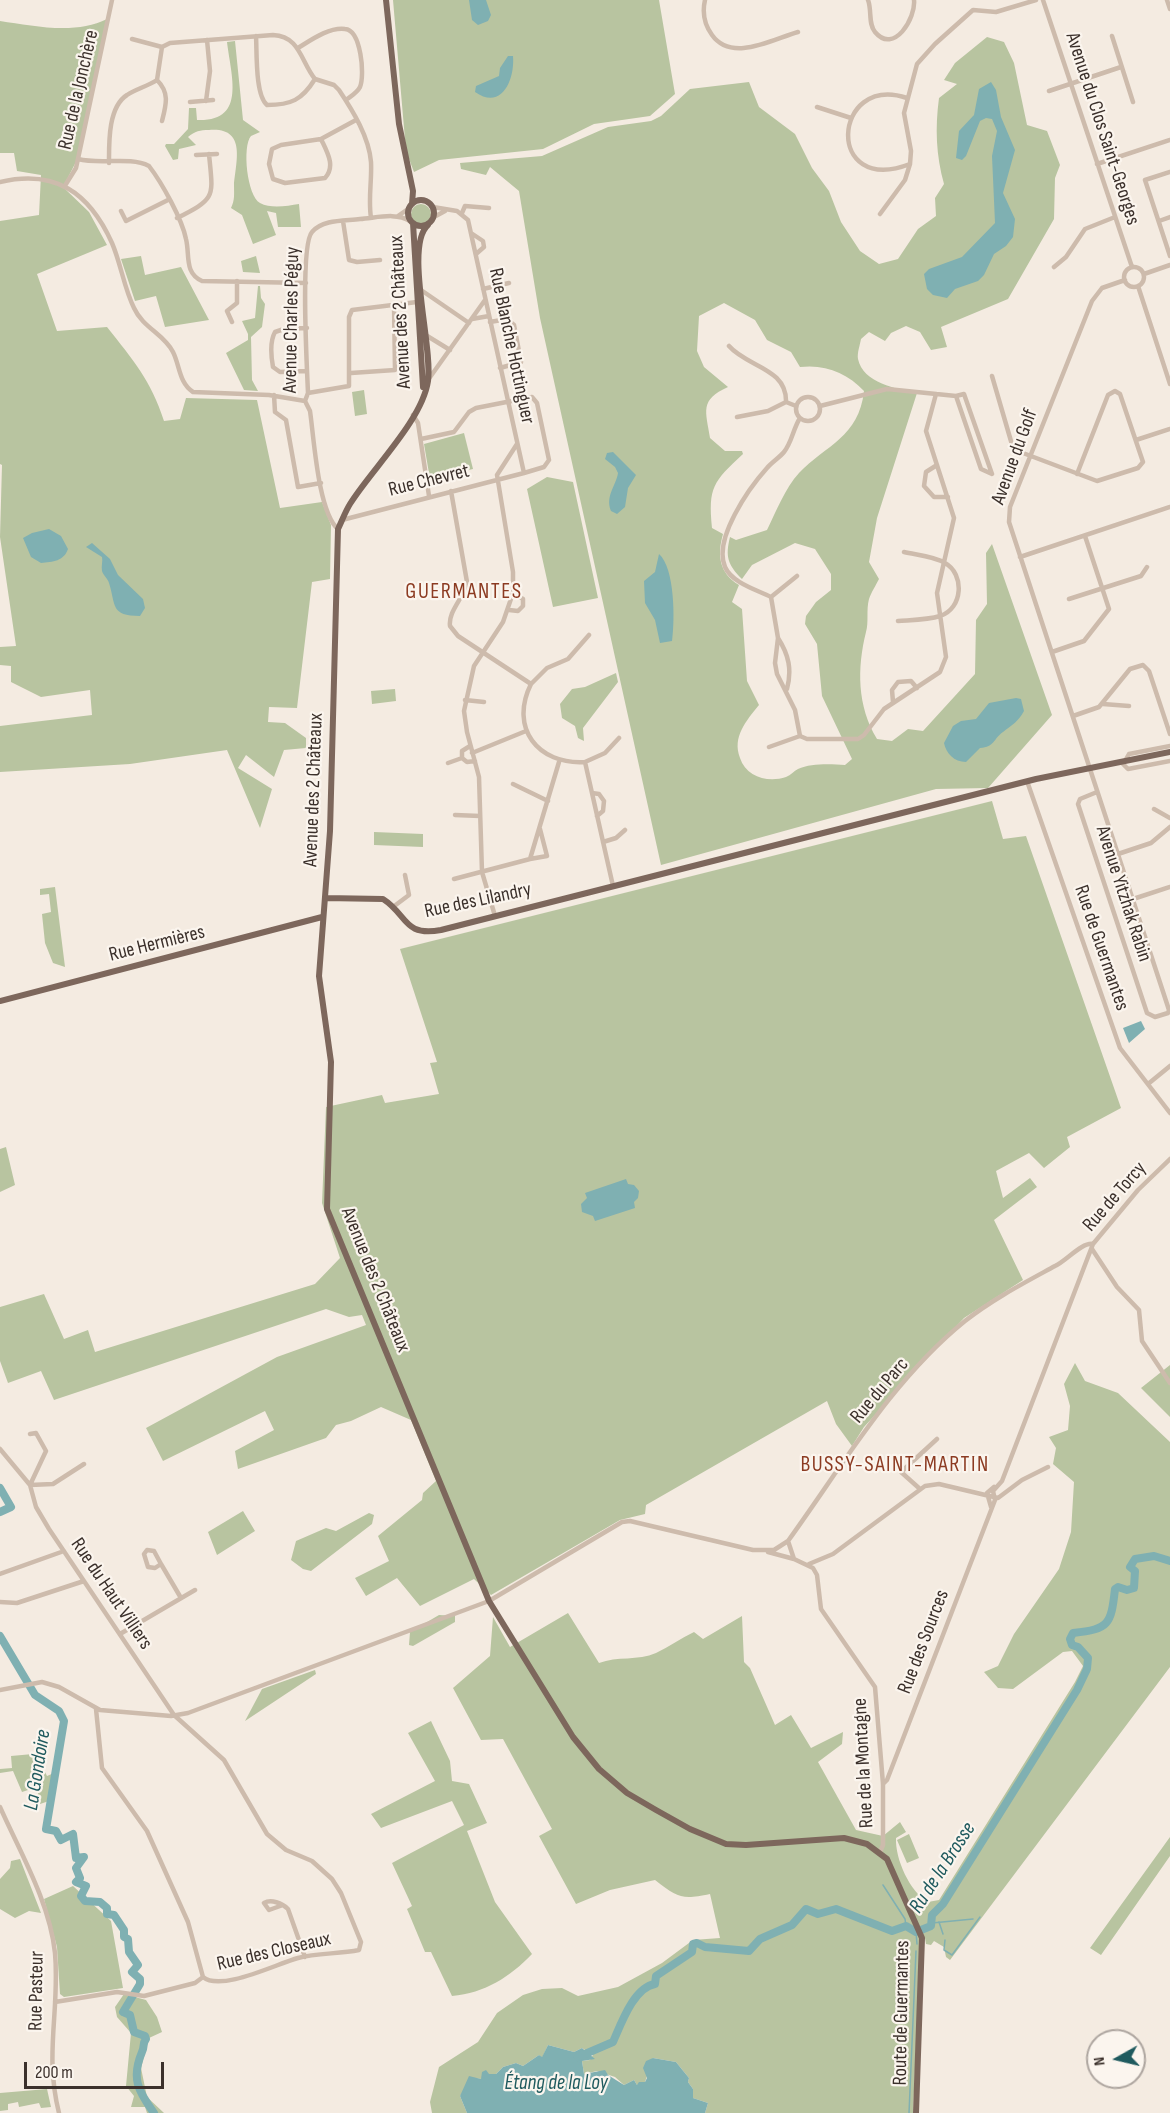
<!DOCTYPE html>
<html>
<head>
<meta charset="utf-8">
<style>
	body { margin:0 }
	#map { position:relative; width:1170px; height:2113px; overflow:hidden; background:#f4ebe1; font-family:"Sofia Sans Condensed",sans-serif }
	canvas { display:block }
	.north { position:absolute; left:1086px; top:2029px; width:60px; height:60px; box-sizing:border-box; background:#fbf5ee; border:2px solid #aea6a0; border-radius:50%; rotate:262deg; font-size:16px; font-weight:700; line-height:24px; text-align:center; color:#3b302b }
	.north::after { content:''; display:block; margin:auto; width:21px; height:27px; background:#1f5a5e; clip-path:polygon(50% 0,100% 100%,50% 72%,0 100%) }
	.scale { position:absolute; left:24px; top:2062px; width:140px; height:27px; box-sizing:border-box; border:3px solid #3b302b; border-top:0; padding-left:8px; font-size:18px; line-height:21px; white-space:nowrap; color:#3b302b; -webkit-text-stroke:4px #fbf5ee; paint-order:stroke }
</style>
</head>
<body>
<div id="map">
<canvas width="1170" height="2113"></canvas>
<div class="north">N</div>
<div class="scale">200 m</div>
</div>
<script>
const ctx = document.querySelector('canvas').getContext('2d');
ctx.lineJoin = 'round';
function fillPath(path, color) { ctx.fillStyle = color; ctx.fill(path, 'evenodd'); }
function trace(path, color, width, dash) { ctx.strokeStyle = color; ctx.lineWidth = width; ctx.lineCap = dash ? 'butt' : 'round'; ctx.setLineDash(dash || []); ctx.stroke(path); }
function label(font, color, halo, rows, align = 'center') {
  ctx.font = font + ' "Sofia Sans Condensed",sans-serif'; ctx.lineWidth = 4.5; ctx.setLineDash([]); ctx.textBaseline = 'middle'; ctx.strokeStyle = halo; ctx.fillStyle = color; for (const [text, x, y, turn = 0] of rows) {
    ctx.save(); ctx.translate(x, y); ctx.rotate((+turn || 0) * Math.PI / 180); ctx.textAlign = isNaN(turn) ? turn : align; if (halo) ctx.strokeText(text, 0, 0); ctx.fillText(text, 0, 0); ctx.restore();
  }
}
fillPath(new Path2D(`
	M393,0H659L675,94L650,116L594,124L543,149L439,160L414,172L406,151Z
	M107,19L77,160L63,187L89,212L107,245L37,274L57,331L107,327C133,360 151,380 164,421L180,419L186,398L257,400L280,508L322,502L331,525L330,579L312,582L297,708L269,707L268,722L285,723L306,738V748L284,750L274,777L246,755L238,768L272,789L260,828L227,750L130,764L0,772V726L92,715L90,690L41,697L11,682V666L0,665V647L16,646L0,537L2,465L0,464V221L39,215L41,175L17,171L14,153H0V21C34,26 76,35 107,19Z
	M987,37L1004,42L1014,63L1027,125L1047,131L1060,165L1055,178L1054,219L1008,299L941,327L947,347L931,350L920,332L906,326L891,333L885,341L869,332L861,339C860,345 857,353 858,359C863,383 897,389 917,393L877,518L869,562L879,579C876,585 871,593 869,599C866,610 869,622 866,632C857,668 857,706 877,739L892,741L908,729L923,731L975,674L976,620L987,604L986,553L992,544L1052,715L988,788L936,789L661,865L540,318L519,191L490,167L486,175L461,169L460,163L542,156L608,127L651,121L661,116L690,89L749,82L759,107L795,134L812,168L829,191L841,222L860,251L879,264L898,259L918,229L936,216L935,198L944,184C936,155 935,128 939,98L957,84L944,80L955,63ZM724,303L755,320L767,340L791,352L800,367C826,364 847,373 864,391C859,437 826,445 799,473C785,488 776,512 767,530L736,540L730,537C725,557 728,565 742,579L752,565L795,543L815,549L831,574V590L816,602L806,616L805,624L817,644L822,696L852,759L845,765C831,764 811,763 798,769C794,771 791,775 786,777C768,783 746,777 740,758C732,737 746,721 759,705L747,681L742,609L732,602L739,585C719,573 717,555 723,534L712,528C708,487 713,482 743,454L742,451H725L710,438C706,411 699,400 728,387L704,367L697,351L699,316Z
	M235,41L243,120L260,132L251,136C242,146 247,196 260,203C271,209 287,206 299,204L301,227H278L276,213L267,211L276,235L253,244L242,215L231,208C235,200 234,194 234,185C236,161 247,127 209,130C200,130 195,131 188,137L196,145L179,149L178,159L173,160L165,146L166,144H174L188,129L189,108H196L197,120C247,122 231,76 227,42Z
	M411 214a10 10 0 1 1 20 0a10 10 0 1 1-20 0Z
	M141,256L145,275L181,267L209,320L165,327L156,296L135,301L121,259Z
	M256,256L260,273L243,272L241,261Z
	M258,286H260L261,298L265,304L262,327L251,337L252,380L258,391L244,390L226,353L248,340V334L242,321L255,318Z
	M364,390L367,414L355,416L352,392Z
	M464,433L473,469L430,479L424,444Z
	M547,477L573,482L598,598L553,607L527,489Z
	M616,673L618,682L583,728L584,741L578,738L575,726L562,718L560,704L572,689L585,687Z
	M395,689L396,701L372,704L371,691Z
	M992,801L1003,839L1026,836L1121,1108L1067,1137L1070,1147L1044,1168L1029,1153L996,1171L1003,1198L1030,1178L1037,1187L994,1220L1023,1280L964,1318L864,1427L852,1446L836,1424L827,1401L646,1505L645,1514L620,1520L491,1595L474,1579L420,1606L397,1578L366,1596L355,1578L389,1561L378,1536L422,1500L423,1493L436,1481L411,1420L381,1407L351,1421L336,1425L326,1438L238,1469L235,1451L274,1430L265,1411L163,1461L146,1428L277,1357L366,1325L362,1315L349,1317L326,1309L54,1400L41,1371L8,1383L0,1361V1307L44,1294L64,1339L88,1330L95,1352L315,1284L340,1258L322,1203L326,1107L382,1095L385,1103L439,1094L430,1063L437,1062L400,949Z
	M374,832L423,834V847L374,845Z
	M55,887L65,967L53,963L45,943L42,914L51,912L49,894L40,895V889Z
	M6,1147L15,1185L0,1192V1149Z
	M1075,1363L1085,1381L1118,1393L1170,1442V1667L950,1960L946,1957L944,1947L934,1941L931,1945L926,1944L925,1938L921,1936L913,2113H705L708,2103L693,2098V2089L688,2082L689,2078L676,2062L653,2058L645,2082L637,2085L634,2080L624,2085L615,2077L597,2071L584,2074L582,2061L590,2060L593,2055L582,2048L574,2052L548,2045L542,2058L539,2055L523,2066L516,2063L503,2067L496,2074H489L481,2079L474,2078L460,2096L467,2113H432L430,2102L439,2067L478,2042L497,2013L523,1995L542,1989L562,1988L578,1996L618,1987L662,1963L693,1940L720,1938L710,1894C682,1900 678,1898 655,1880L610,1890L576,1904L539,1836L552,1829L503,1739L481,1740L453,1688L490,1656L493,1617L510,1647L568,1613L599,1663C617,1656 638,1661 656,1653C669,1647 681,1638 694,1632L703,1639L742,1616L744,1662L750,1668L775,1725L791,1715L811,1748L843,1732L842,1744L818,1762L856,1830L883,1836L900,1822L906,1832L896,1838C895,1859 910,1892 928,1902L939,1900L1075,1682L1083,1666L1072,1651L1063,1652L1013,1689L998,1688L984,1672L998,1666L1014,1634L1059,1569L1071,1532L1074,1482L1053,1464L1056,1448L1049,1437L1068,1430L1070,1406L1064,1384Z
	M1170,1365V1417L1141,1388Z
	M243,1511L255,1531L217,1555L208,1532Z
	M369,1513L374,1515L372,1524L311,1571L303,1569L291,1560L296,1541L326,1528L336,1531Z
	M439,1615L455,1616V1622L413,1646L409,1645L410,1632Z
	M315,1670L316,1674L245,1721L262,1689Z
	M431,1721L450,1761L452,1781L469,1784L487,1823L467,1831L495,1902L532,1954C510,1977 485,1993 452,1996L431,1952H425L407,1909L412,1906L392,1863L464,1825L452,1801L381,1828L371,1814L435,1781L408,1733Z
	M33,1754L37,1769L43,1768L47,1776L54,1773L49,1801L40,1804L37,1787L22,1792L13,1771L0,1773V1769L12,1768L11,1756Z
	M909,1834L919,1858L907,1863L897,1840Z
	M1170,1837V1856L1101,1955L1090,1948Z
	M20,1859L41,1913L29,1911L15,1918L0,1909V1879L10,1868L11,1861Z
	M73,1886L111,1921L123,1988L64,1997L60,1994L57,1947L44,1899Z
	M124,1994L146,2000L157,2017L162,2032L149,2038L141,2068L147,2097L164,2113H147L145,2107H131L134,2096L126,2086L131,2033L117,2017L115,2007Z
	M47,2089L51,2107L41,2108L39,2103L19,2107L18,2102L8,2104V2110L0,2111V2093Z`), '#b8c4a0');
fillPath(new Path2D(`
	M469,0H486L491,15L488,21L478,25L472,20Z
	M508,56H513C515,79 502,111 475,92L476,86L499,76L500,68Z
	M991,82L996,90L1001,117L1015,150L1003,193L1015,219L1013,237L1006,246L994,254L984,275L978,281L955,289L947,298L933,295L927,289L924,274L929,269L962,257L995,223L992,156L997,131L992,119L986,118L980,121L966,156L962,160L956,158L959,131L974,115L979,89Z
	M613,452L636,475L628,488L625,507L617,514L611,511C605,496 616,486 618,473L615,467L605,459L607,453Z
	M49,529L61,536L68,549C64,561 53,562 41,563L31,557L23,538L32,533Z
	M92,543L110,559L118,575L143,599L145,608L140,616C110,616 116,605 109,583C108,579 103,575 102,571C101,566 103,561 102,557L86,547Z
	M659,554C675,568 675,620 672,641L660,643L655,620L645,603L644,581L655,572Z
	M1016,698L1021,699L1024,711C1018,722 1013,724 1003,732C993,739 995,747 980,748L966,762C954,762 946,753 944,743L953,726L961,721L976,719L989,703Z
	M1141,1021L1145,1029L1129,1043L1123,1028Z
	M626,1179L628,1184L634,1185L639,1191L638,1198L634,1202L635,1208L595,1221L593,1216L582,1212L581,1204L587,1198L585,1193Z
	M548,2045L574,2052L582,2048L595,2059L582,2061L584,2074L605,2070L608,2075L624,2085L634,2080L637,2085L639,2082H645L647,2078L643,2068L646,2061L653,2058L676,2062L689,2078L688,2082L693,2089V2098L708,2103L705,2113H467L460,2096L469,2076L481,2079L482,2072L486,2070L489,2074H496L503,2067L516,2063L523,2066L539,2055L542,2057Z`), '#7fb0b2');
trace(new Path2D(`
	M883,1885L905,1919L906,1926
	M939,1922L943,1934
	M932,1923L973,1919
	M916,1932L917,1944
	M945,1940L944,1950L952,1955L980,1917
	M909,2113L916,1951`), '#7fb0b2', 1.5);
trace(new Path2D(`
	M0,1488L11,1507L0,1512
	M0,1636L35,1695L59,1711L64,1721L46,1829L56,1831L61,1840L73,1834L76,1858L84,1857L76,1868L80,1878L76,1882L86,1886L81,1896L85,1901L100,1902L107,1908V1914L114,1915L124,1930V1937L128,1939L129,1952L138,1965L132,1972L140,1979V1984L123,2012L130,2015L134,2032L145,2036L146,2039C142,2044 145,2046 142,2052C131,2078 138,2091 154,2113
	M578,2057L613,2042C621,2024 634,1987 655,1984L656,1976L692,1952L693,1944L697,1943L705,1947L749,1951L760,1939L792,1925L806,1909L818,1914L836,1909L892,1931L906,1926L916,1932L931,1926L932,1915L943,1904L1077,1690L1087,1669L1088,1658L1078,1647L1072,1645L1070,1639L1073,1633C1109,1629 1111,1625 1115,1589L1118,1587L1127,1590L1134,1588L1135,1571L1130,1567L1135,1559L1154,1556L1170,1561`), '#7fb0b2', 8);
trace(new Path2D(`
	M705,0C702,13 704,24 712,35C732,63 773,39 798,32
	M868,0C872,10 868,24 875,32C894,55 916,18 914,0
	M1043,0L1132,267
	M1167,0L1170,9
	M256,36C257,52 255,95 267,105C291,105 302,100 315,79
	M1112,36L1133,102
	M132,39L162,47
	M162,47L170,43L273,35C300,36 301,62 315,79L334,85L339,90C353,111 369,137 371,162C372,181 368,199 371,218
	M298,48C311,40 329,27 345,29C361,30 365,75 360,87C357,93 351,96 346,100
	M157,80C170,93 166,105 162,121
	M1049,91L1121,67
	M907,98C832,73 824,197 910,164
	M206,101L210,71L207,40
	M190,102L213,100
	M817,107L851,118
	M321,139C327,152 336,166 325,178L285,183L273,179L269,164L272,149L281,145L321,139L356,120
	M196,155L217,154
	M78,159C101,165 129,156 149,166C162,183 182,219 186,239C190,255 184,273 202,281L306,283
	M109,163C109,143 108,107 127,95C136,89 148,86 157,80L162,47
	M1097,164L1170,140
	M1170,172L1145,180L1170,256
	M0,182C55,169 89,192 112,243C121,264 124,288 134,308C143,328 164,334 173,352C180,366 179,383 193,392L269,395L305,401
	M66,184L76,168L112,0
	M433,207L457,211L468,220L524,473
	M121,211L126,221L168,200
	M462,213L465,206L489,208
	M880,214L905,180L910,164L911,151L904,113L917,64L935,44L973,10L996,12L1036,0
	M398,216L408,209
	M434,217L445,211
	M177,218C217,198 213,197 209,154
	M343,221L349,260L357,262L380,260
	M1159,221L1170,217
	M471,233L483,241L484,247L476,254
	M1054,267L1066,257L1085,229L1115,217
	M1124 277a10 10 0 1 1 20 0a10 10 0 1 1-20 0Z
	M1144,274L1170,265
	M1138,286L1170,384
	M483,289L509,283
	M421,290L469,323
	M472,319L489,316
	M232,322L227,311L237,303V281
	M490,322L507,319L514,325L521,362L500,368
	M307,328L284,329L275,332C270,341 271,356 273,367L280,372L307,371
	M424,334L450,350
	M729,346C747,367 787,368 786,402L796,406
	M351,373L395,370L394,304
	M992,376L1013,448L1015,450L1097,481L1138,468L1143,462L1120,394L1115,391L1108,395L1077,474
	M428,380L485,300
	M308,393L349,386V317L352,310L417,302
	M964,394L992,474L981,469L956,396Z
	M274,395L275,412L286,420L298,487L321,483
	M796 409a12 12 0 1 1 24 0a12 12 0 1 1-24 0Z
	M305,401L308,393C307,368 300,245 312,232C323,219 345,221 360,219C376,218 396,212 410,221
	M305,401L310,411C314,438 318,512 338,529
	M820,406L887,389L956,396
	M413,415L418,423L429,496
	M737,417L768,411L786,402
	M800,418C793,429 792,442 784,452C779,458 772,462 767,468C749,488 713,539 725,567C732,583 757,590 771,597L778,638L775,663L777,674L795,710L800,736
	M1136,440L1170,429
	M937,465L926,472L924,486L934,497H948
	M451,491L467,582C464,598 448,611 450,626L458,636L531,684C509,728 538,765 585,762L613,886
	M342,520L524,473L544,467L549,460L537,403L532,397L476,408L469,412L454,432L421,439
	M1020,557L1170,507
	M771,597L797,576
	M1069,599L1141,576L1147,567
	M509,610L518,611L523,606V599L513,593
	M898,621C912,620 928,620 940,616C963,609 965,574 945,563C934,556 917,555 904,552
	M778,638C789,655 792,670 787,689
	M1052,652L1084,641L1109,609L1085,536
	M531,684L547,668L568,659L589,635
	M465,700L484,702
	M893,702L892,690L898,682L911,681L917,688
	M1103,704L1129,706
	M1073,716L1099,707L1130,669L1143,665L1149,671L1170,734
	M800,736L807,739H858L864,735L884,709L940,672L946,657L937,593L954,518L926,431L936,394
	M470,746L462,751V758L467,762L475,761
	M769,747L800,736
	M472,753L526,731
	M1125,761L1129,754L1170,746
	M585,762L605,753L619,738
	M1121,762L1128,769L1170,761
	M448,763L462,758
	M1027,781L1120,1048L1170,1113
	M513,784L548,801
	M1097,792L1080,799L1078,804L1147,1013L1155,1017L1168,1013L1169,1010L1009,522L1010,507L1092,301L1102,288L1125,280
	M592,793L599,794L604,801L603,811L597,816
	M1154,809L1170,818
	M455,815L480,816
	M603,842L616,838L625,830
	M1118,854L1151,843L1170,827
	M530,859L547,856L540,829
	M454,879L530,859L559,762
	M1133,899L1170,887
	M393,907L409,895L405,875
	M495,916L482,872L479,777L467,732L464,711L474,666L503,622L513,593V572L497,475L517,444
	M1148,1084L1170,1066
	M1092,1249L1117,1287L1139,1310L1142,1341L1170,1383
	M30,1434L36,1433L46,1451L30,1485
	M0,1449L30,1485L36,1507L49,1529L174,1715L224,1760L267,1834L286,1850L312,1861L332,1879L341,1893L361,1942L359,1950C339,1954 317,1953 298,1958C276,1964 221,1992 203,1977
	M30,1485L53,1484L84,1464
	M920,1489L901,1472L937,1439
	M991,1507L987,1493L994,1487
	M788,1541L794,1559
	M768,1552L794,1559L813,1568L817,1575L821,1609L875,1687L883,1784V1845L880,1852
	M161,1564L154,1551L147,1550L144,1554L148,1567L155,1568L161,1564L181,1598
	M809,1564L833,1554L925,1486L939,1484L998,1498L1022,1480L1048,1467
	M0,1574L64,1551
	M0,1602L17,1603L84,1581
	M120,1634L195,1590
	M0,1690L42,1682L59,1687L100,1710L171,1716L188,1713L489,1601L622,1522L630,1521L753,1550H774L788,1541C843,1465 892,1380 965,1321C993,1299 1024,1283 1055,1266C1066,1261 1082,1242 1093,1244
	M96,1709L102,1768L147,1831L188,1922L203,1977
	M883,1784L887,1780L995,1500L993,1491L1002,1481L1093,1244L1138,1190L1170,1159
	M0,1807C20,1852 50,1903 55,1953C60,2010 44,2054 59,2113
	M283,1905L269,1910L264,1903C271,1899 282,1903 288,1909L305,1957
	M55,2002L117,1992L144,1996L195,1983L203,1977`), '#cdbbac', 4.5);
trace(new Path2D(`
	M386,0L399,124L413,191L412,204
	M408 213a13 13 0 1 1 26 0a13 13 0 1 1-26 0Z
	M413,223L423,387
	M428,225C404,246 433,346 428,381C422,421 371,470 350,504C345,512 342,521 338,529L330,831L319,976L331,1062L327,1209L489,1601L573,1737L599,1769L627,1793L656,1810L690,1829L726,1844L746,1845L844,1838L867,1844L887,1859L922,1938L916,2113
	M325,898L383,899C408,915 403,937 441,930L1036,779L1170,752
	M0,1001L322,917`), '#7d675c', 6);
label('20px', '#3b302b', '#fbf5ee', [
	["Rue de la Jonchère",79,90,-77],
	["Avenue du Clos Saint-Georges",1102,129,72],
	["Avenue des 2 Châteaux",401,312,-93],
	["Avenue Charles Péguy",292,320,-89],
	["Rue Blanche Hottinguer",511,346,78],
	["Avenue du Golf",1015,457,-70],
	["Rue Chevret",429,481,-14],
	["Avenue des 2 Châteaux",314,790,-88],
	["Avenue Yitzhak Rabin",1123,894,72],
	["Rue des Lilandry",478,901,-12],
	["Rue Hermières",157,944,-14],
	["Rue de Guermantes",1101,948,71],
	["Rue de Torcy",1115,1197,-49],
	["Avenue des 2 Châteaux",375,1280,68],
	["Rue du Parc",880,1391,-50],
	["Rue du Haut Villiers",111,1594,56],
	["Rue des Sources",924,1642,-69],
	["Rue de la Montagne",864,1763,-93],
	["Rue des Closeaux",274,1952,-13],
	["Rue Pasteur",37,1991,-89],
	["Route de Guermantes",902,2013,-89]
]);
label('italic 21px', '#1f5a5e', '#fbf5ee', [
	["La Gondoire",38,1770,-81],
	["Ru de la Brosse",943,1868,-57],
	["Étang de la Loy",556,2084]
]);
ctx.letterSpacing = '1.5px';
label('22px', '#8c3b22', '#fbf5ee', [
	["GUERMANTES",464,592],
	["BUSSY-SAINT-MARTIN",895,1465]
]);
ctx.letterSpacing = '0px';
</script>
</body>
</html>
